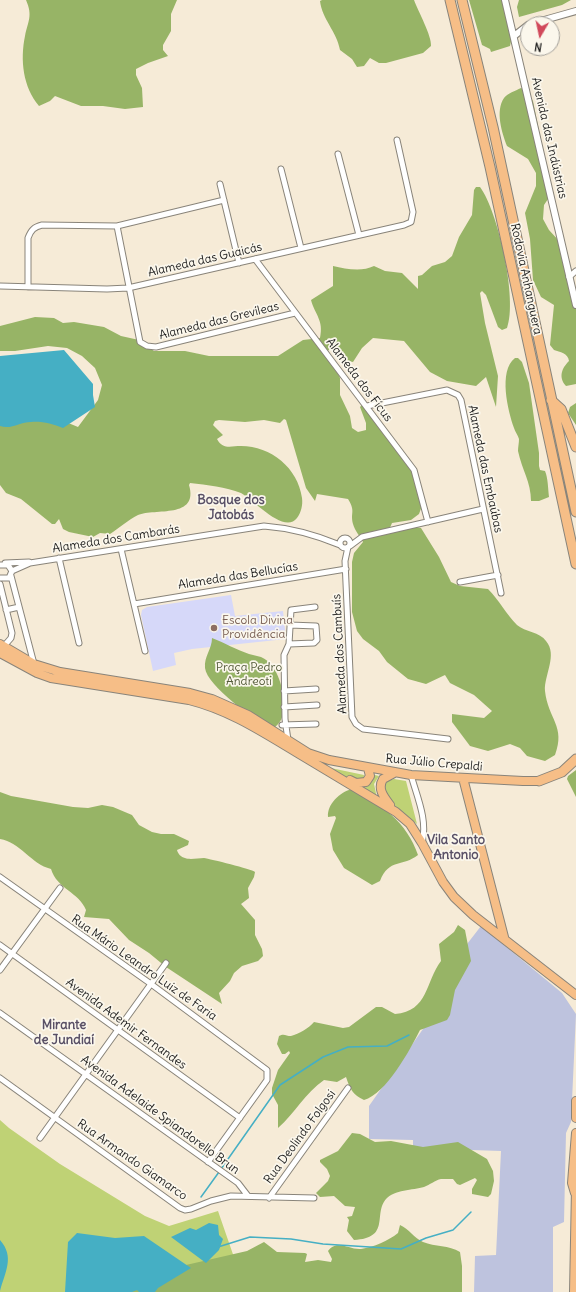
<!DOCTYPE html>
<html>
<head>
<meta charset="utf-8">
<style>
	body { margin:0 }
	#map { position:relative; width:576px; height:1292px; overflow:hidden; background:#f6ebd7; font-family:Delius,sans-serif }
	canvas { display:block }
	.north { position:absolute; left:520px; top:16px; width:40px; height:40px; box-sizing:border-box; background:#fbf7ec; border:1px solid #a29f99; border-radius:50%; rotate:189deg; font-size:11px; font-weight:700; line-height:16px; text-align:center; color:#1c1c1c }
	.north::after { content:''; display:block; margin:auto; width:14px; height:18px; background:#d1495b; clip-path:polygon(50% 0,100% 100%,50% 72%,0 100%) }
</style>
</head>
<body>
<div id="map">
<canvas width="576" height="1292"></canvas>
<div class="north">N</div>
</div>
<script>
const ctx = document.querySelector('canvas').getContext('2d');
ctx.lineJoin = 'round';
function fillPath(path, color) { ctx.fillStyle = color; ctx.fill(path, 'evenodd'); }
function trace(path, color, width, dash) { ctx.strokeStyle = color; ctx.lineWidth = width; ctx.lineCap = dash ? 'butt' : 'round'; ctx.setLineDash(dash || []); ctx.stroke(path); }
function label(font, color, halo, rows, align = 'center') {
  ctx.font = font + ' Delius,sans-serif'; ctx.lineWidth = 3.5; ctx.setLineDash([]); ctx.textBaseline = 'middle'; ctx.strokeStyle = halo; ctx.fillStyle = color; for (const [text, x, y, turn = 0] of rows) {
    ctx.save(); ctx.translate(x, y); ctx.rotate((+turn || 0) * Math.PI / 180); ctx.textAlign = isNaN(turn) ? turn : align; if (halo) ctx.strokeText(text, 0, 0); ctx.fillText(text, 0, 0); ctx.restore();
  }
}
fillPath(new Path2D(`
	M231,595L235,616L283,611L286,639L192,649L174,653L176,665L153,671L141,615L142,610L147,607Z`), '#d6d8f9');
fillPath(new Path2D(`
	M481,926L562,993L576,1014L571,1122L566,1133L564,1222L553,1227V1292H474L475,1256L496,1255L501,1151L413,1148V1140L369,1139V1106L430,1019L457,957Z`), '#bec3de');
fillPath(new Path2D(`
	M326,767L364,775L363,781L351,779Z
	M371,774L379,776L374,784L377,798L360,788L366,787L369,783Z
	M394,779L406,781L417,824L387,799L383,787L387,781Z
	M0,1120L9,1128L60,1164L145,1216L169,1226L218,1211L246,1292H0Z`), '#bfd275');
fillPath(new Path2D(`
	M26,0H177L171,14V31L163,45V50L168,56L148,63L136,69V75L142,88L143,107L125,109L103,106H81L55,96L50,101L39,106C23,87 20,60 25,36C28,21 33,16 26,0Z
	M322,0H414C418,11 432,36 431,46L423,53L386,63H379L370,58L364,66L357,67L352,59L340,50C337,32 322,19 320,1Z
	M469,0H506L513,32L510,46L491,52L490,49L482,45Z
	M519,0H571L562,5L519,17L517,7Z
	M521,88L527,91L533,101L550,185V196L544,205L543,219L549,230L560,242L576,309V384L566,386C558,377 562,368 569,361C568,353 560,352 554,350L550,345L554,305L541,297L533,280L530,239L525,213L536,186V173L528,159L507,146C502,133 495,111 504,98C508,93 515,91 521,88Z
	M476,187H480C498,211 518,300 507,328L502,330L498,327L486,295L482,291L480,293L485,323L498,376L496,407L486,377L476,386L447,381L430,372L404,341L373,338L362,348L353,362L344,360L330,348L328,351L340,378V395L350,416L352,428L358,432L366,430V423L360,407L362,405L387,431L412,468L423,503L419,514L411,520L392,523L389,530L415,527L421,528L439,557L451,582L460,586L488,589C499,600 506,614 517,625C525,632 540,632 546,641C558,655 544,675 545,691C548,719 566,726 555,755L545,761L527,756L520,748L510,744L488,751L470,746L452,722V714L484,718L492,711L474,695L450,683L445,675L426,684L408,679L387,662L379,651L363,639L357,631L352,612V562L354,553L363,542C360,536 355,531 353,524C350,512 356,512 348,499L317,494L315,501L306,488L286,420L284,419L280,423L264,420L245,422L219,420L215,421L213,425L223,435L217,439C223,450 231,446 241,446C271,446 298,468 302,498C303,505 301,513 297,518C284,535 253,499 241,493C226,487 207,485 190,483L189,485C199,519 155,508 138,515C128,520 119,528 110,534L100,533L93,537L69,532L63,529L59,519L55,524H52L21,499L6,493L0,485V416L49,415L78,427L98,400L102,385L95,368L82,356L67,348L48,346L15,351H0V326L35,317L54,318L63,323L74,322L104,327L121,336L139,340L154,351H185L209,356H278L303,340L320,338C324,320 315,315 311,300L333,286V266C346,269 362,272 374,266L385,271L402,273L418,289V276L422,275L432,266L445,262L452,256L459,237L472,215L474,190Z
	M515,358H518L522,362L529,383L539,453V466L540,470L545,471C548,478 548,488 549,497L539,501H531C531,482 522,470 518,451C518,447 519,443 519,439C518,435 515,432 514,428C508,411 498,371 515,358Z
	M576,403V425L568,413L570,407Z
	M212,638C225,643 237,650 249,654C253,655 257,656 261,657C277,664 283,687 284,702C284,716 282,723 270,731C255,719 207,686 205,668C204,656 212,649 212,638Z
	M576,770V797L567,779L568,776Z
	M352,789C381,804 407,822 418,855C403,867 389,858 380,881L372,885L344,868L333,850L330,834L336,818L335,816L328,817C327,804 340,792 352,789Z
	M0,792L11,796L73,807L88,808L102,805L113,807L132,815L139,825L152,832L161,834H174L189,841L188,845L177,850C178,854 181,857 185,858C190,860 198,858 204,858C210,859 252,869 255,872L254,877L248,888L249,898L241,904L255,920V935L262,949L263,956L258,961L242,966L234,973L230,981L219,993L222,1004L166,967L149,953L129,940L109,919L84,917L86,910C79,892 57,889 51,869C31,864 20,842 0,839Z
	M458,925L465,930L471,961L455,990L450,1015L447,1020L420,1030C410,1050 386,1094 364,1100C353,1095 350,1089 346,1077L337,1082L324,1080C305,1093 295,1113 278,1128V1105L272,1094V1088L278,1070L290,1053L289,1051L285,1054H282L277,1044L279,1036C284,1033 286,1036 291,1036C299,1034 309,1028 314,1022L343,1028L349,1027L376,1007H382L395,1014C429,1011 425,982 441,961L439,944L454,932Z
	M352,1133L360,1134L375,1142L391,1141L423,1147L458,1142L487,1159L493,1171L494,1181L491,1194L488,1197L472,1194V1189L477,1180L475,1178L460,1185L457,1184L453,1179C449,1179 445,1179 441,1179C435,1180 430,1185 424,1187C413,1190 394,1190 386,1199C373,1214 391,1238 354,1240L347,1231L349,1220L347,1217L352,1216L355,1207L345,1206L334,1196L320,1197L316,1193L328,1181L330,1176L327,1169L320,1162V1160L338,1151Z
	M400,1225C409,1229 414,1238 423,1242C435,1247 449,1245 460,1252L462,1266V1292H112L186,1265L247,1251L264,1242L277,1252L305,1253L307,1254L305,1262L318,1260L331,1262L332,1259L328,1251C337,1239 349,1250 361,1249C374,1247 388,1241 398,1233Z`), '#97b466');
fillPath(new Path2D(`
	M64,350L93,384V395L95,407L63,428C53,424 42,421 31,422C20,422 11,430 0,426V356Z
	M209,1223L218,1225L219,1235L223,1239L219,1250L206,1263L171,1237L190,1228L196,1230Z
	M77,1233L115,1238L144,1236L191,1268L158,1288L155,1292H139L137,1290L132,1292H65L68,1242Z
	M0,1240C15,1257 5,1272 0,1291Z`), '#45afc4');
trace(new Path2D(`
	M221,1169L280,1085L323,1057L348,1047L387,1046L409,1035
	M201,1197L219,1172
	M218,1247L250,1237L291,1239L323,1244L401,1249L426,1238L453,1230L471,1212`), '#45afc4', 1.5);
const minor = new Path2D(`
	M338,154L359,235
	M281,169L301,248
	M220,184L239,263
	M117,226L140,342L147,346L156,347L295,313
	M255,259L414,470L428,522
	M569,277L576,271
	M0,286L107,289L128,288L404,225L411,222L413,212L397,140
	M28,287V238C31,230 34,227 42,225L117,226L224,200
	M367,406L447,390L458,395L461,400L501,593
	M340 543a5 5 0 1 1 10 0a5 5 0 1 1-10 0Z
	M350,546L362,537L483,509
	M348,547L345,561L352,717L356,724L363,729L448,739
	M121,549L145,651
	M59,558L79,643
	M5,563L29,562
	M0,565H8L12,571L9,578H0
	M12,571L30,563L264,526C290,528 316,535 340,545
	M11,576L34,664
	M460,582L498,575
	M0,584L12,633L11,638L4,646
	M134,604L346,569
	M6,610L19,607
	M289,644L291,610L315,607
	M284,691L316,689
	M284,707L317,705
	M282,725L316,724
	M288,740L285,719L284,655L289,644L314,643L317,640L316,626L290,625
	M411,775C417,797 428,820 422,843
	M0,877L151,984L267,1070V1080L208,1162
	M0,945L240,1118
	M0,970L60,888
	M0,1013L238,1183L248,1196
	M0,1078L180,1208L185,1210L191,1209L211,1201L231,1196L314,1198
	M40,1138L166,963
	M269,1198L348,1088`);
const tertiary = new Path2D(`
	M505,0L576,305
	M530,24L576,11
	M514,36L528,25`);
const primary = new Path2D(`
	M0,644L34,664L60,672L190,693L212,699L248,715L308,753L329,760L411,775L523,781H539
	M0,653L37,673L51,678L189,700C229,710 261,731 296,752C329,772 363,792 396,812L410,824L422,843L443,882L454,897L473,915L576,995
	M463,778L504,937
	M350,780L356,783L366,782L370,776L368,768
	M390,805C384,797 377,789 383,779L394,773
	M576,1101V1118
	M575,1193L572,1183L576,1133
	M574,1292L576,1188`);
const motorway = new Path2D(`
	M450,0L490,167L576,564
	M462,0L493,127L576,512
	M551,400L561,409L576,447
	M539,781L562,772L576,759`);
trace(minor, '#89847a', 7);
trace(tertiary, '#89847a', 8);
trace(primary, '#89847a', 10);
trace(motorway, '#89847a', 11);
trace(minor, '#fff', 5);
trace(tertiary, '#fff', 6);
trace(primary, '#f6be87', 8);
trace(motorway, '#f6be87', 9);
for (const [x, y, r, color] of [
	[214,628,4,"#8d6e63"]
]) { const dot = new Path2D(); dot.arc(x, y, r, 0, 2 * Math.PI); ctx.fillStyle = color; ctx.fill(dot); trace(dot, '#fbf7ec', 1.5); }
label('12px', '#1c1c1c', '#fbf7ec', [
	["Avenida das Indústrias",549,138,77],
	["Alameda das Guaicás",205,260,-13],
	["Rodovia Anhanguera",526,279,78],
	["Alameda das Grevíleas",219,321,-14],
	["Alameda dos Fícus",359,380,53],
	["Alameda das Embaúbas",485,469,78],
	["Alameda dos Cambarás",116,539,-9],
	["Alameda das Bellucías",238,576,-9],
	["Alameda dos Cambuís",340,654,-93],
	["Rua Júlio Crepaldi",434,763,5],
	["Rua Mário Leandro Luiz de Faria",144,968,35],
	["Avenida Ademir Fernandes",126,1024,36],
	["Avenida Adelaide Spiandorello Brun",160,1115,36],
	["Rua Deolindo Folgosi",300,1137,-54],
	["Rua Armando Giamarco",132,1160,35]
]);
label('12px', '#785e54', '#fbf7ec', [
	["Escola Divina",222,621],
	["Providência",222,635]
], 'left');
label('12px', '#555c3b', '#fbf7ec', [
	["Praça Pedro",249,668],
	["Andreoti",249,682]
]);
label('bold 13px', '#595066', '#fbf7ec', [
	["Bosque dos",231,500],
	["Jatobás",231,515],
	["Vila Santo",456,840],
	["Antonio",456,855],
	["Mirante",64,1025],
	["de Jundiaí",64,1040]
]);
</script>
</body>
</html>
